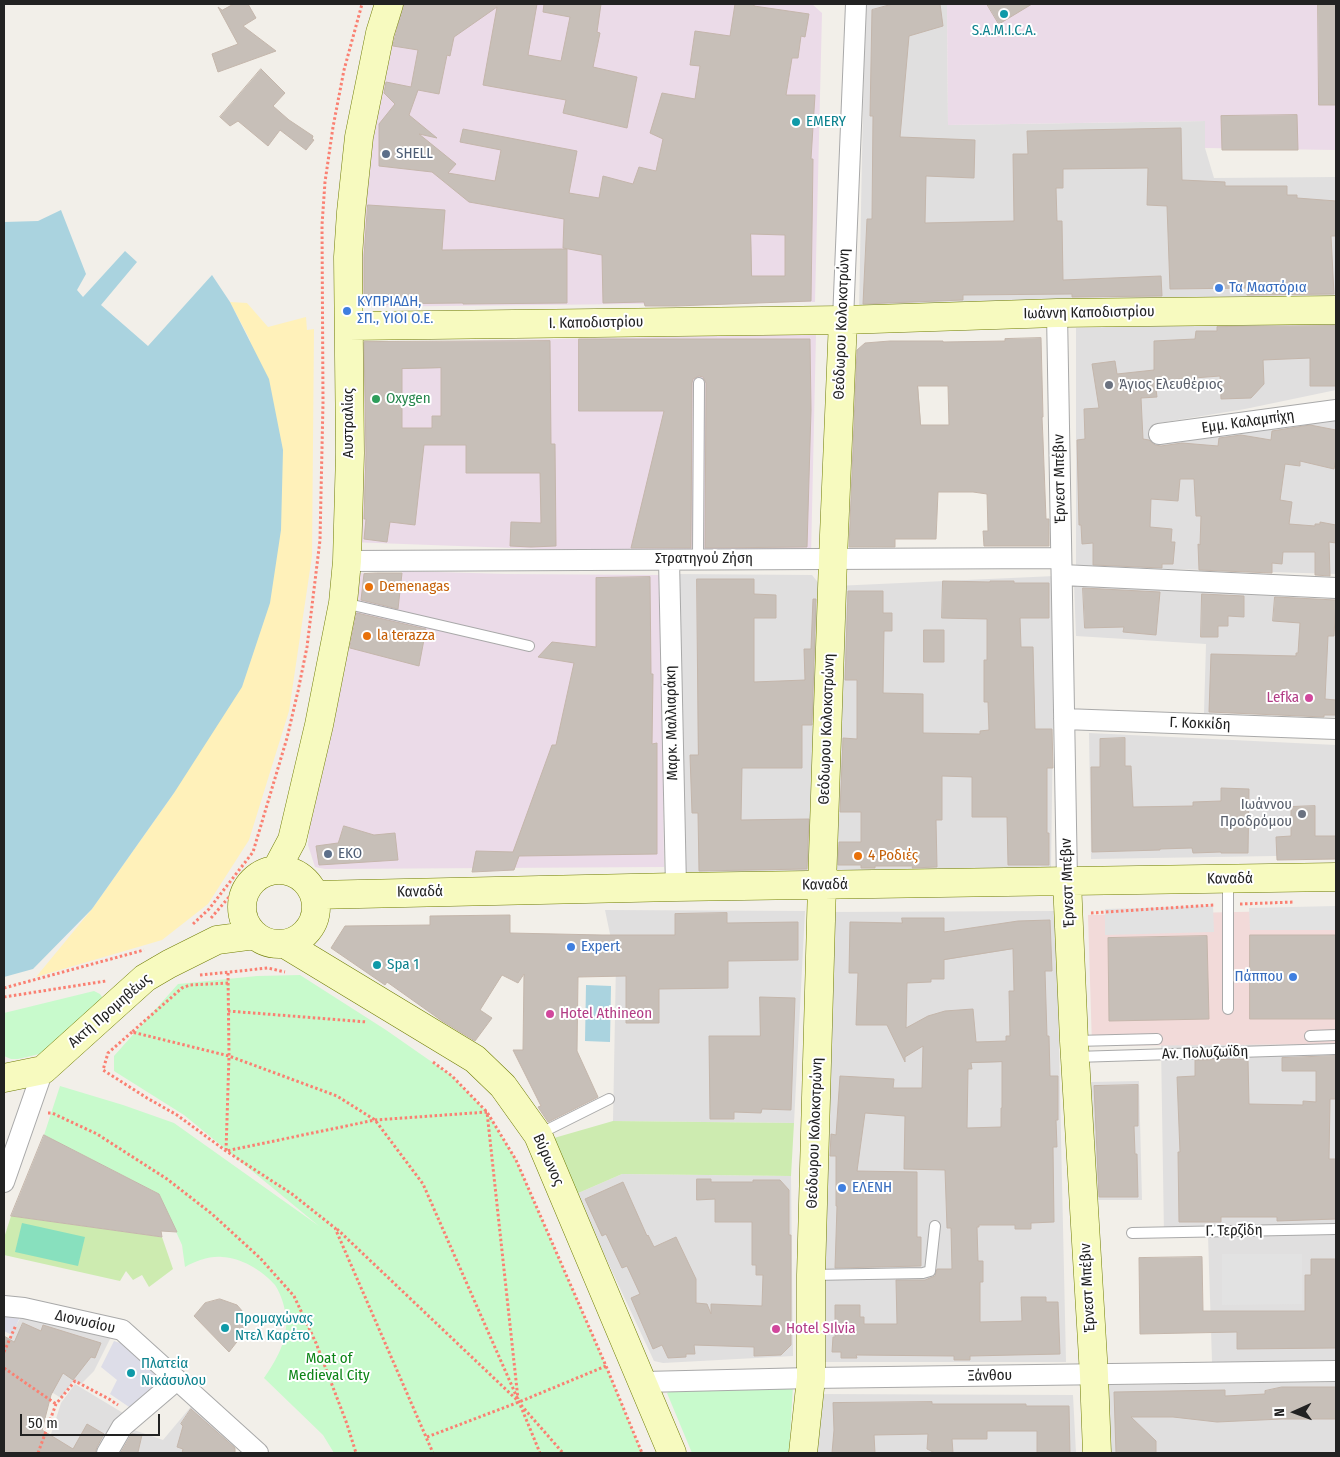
<!DOCTYPE html>
<html>
<head>
<meta charset="utf-8">
<style>
	body { margin:0 }
	#map { position:relative; width:1340px; height:1457px; overflow:hidden; background:#f2efe9; font-family:"Fira Sans Condensed",sans-serif }
	canvas { display:block }
	.frame { position:absolute; inset:0; border:5px solid #222; pointer-events:none }
	.north { position:absolute; left:1270px; top:1387px; width:50px; height:50px; -webkit-text-stroke:4px #fff; paint-order:stroke; rotate:268deg; font-size:14px; font-weight:700; line-height:20px; text-align:center; color:#222 }
	.north::after { content:''; display:block; margin:auto; width:18px; height:22px; background:#222; clip-path:polygon(50% 0,100% 100%,50% 72%,0 100%) }
	.scale { position:absolute; left:20px; top:1414px; width:140px; height:22px; box-sizing:border-box; border:2px solid #222; border-top:0; padding-left:6px; font-size:15px; line-height:18px; white-space:nowrap; color:#222; -webkit-text-stroke:4px #fff; paint-order:stroke }
</style>
</head>
<body>
<div id="map">
<canvas width="1340" height="1457"></canvas>
<div class="frame"></div>
<div class="north">N</div>
<div class="scale">50 m</div>
</div>
<script>
const ctx = document.querySelector('canvas').getContext('2d');
ctx.lineJoin = 'round';
function fillPath(path, color) { ctx.fillStyle = color; ctx.fill(path, 'evenodd'); }
function trace(path, color, width, dash) { ctx.strokeStyle = color; ctx.lineWidth = width; ctx.lineCap = dash ? 'butt' : 'round'; ctx.setLineDash(dash || []); ctx.stroke(path); }
function label(font, color, halo, rows, align = 'center') {
  ctx.font = font + ' "Fira Sans Condensed",sans-serif'; ctx.lineWidth = 4; ctx.setLineDash([]); ctx.textBaseline = 'middle'; ctx.strokeStyle = halo; ctx.fillStyle = color; for (const [text, x, y, turn = 0] of rows) {
    ctx.save(); ctx.translate(x, y); ctx.rotate((+turn || 0) * Math.PI / 180); ctx.textAlign = isNaN(turn) ? turn : align; if (halo) ctx.strokeText(text, 0, 0); ctx.fillText(text, 0, 0); ctx.restore();
  }
}
fillPath(new Path2D(`
	M865,4H947L948,125L1205,121V148L1214,178L1336,177V297L859,311Z
	M1336,320V390L1245,409L1153,424L1156,441L1336,416V574L1076,566V328Z
	M678,574L812,575L825,591L819,874L681,876Z
	M1055,576L1051,868L829,875L835,586Z
	M1074,583L1336,600V717L1204,713L1206,644L1076,636Z
	M1089,733L1336,745V855L1091,859Z
	M605,910L805,911L794,1123L613,1121L616,963Z
	M1056,911L1066,1362H817L830,912Z
	M1336,1044V1362H1212L1208,1235L1164,1236L1161,1045Z
	M1139,1081L1142,1200H1093L1091,1082Z
	M622,1174L791,1176L793,1356L663,1363L654,1361L576,1194Z
	M23,1313L111,1337L94,1371L81,1384L73,1381L61,1398L4,1362V1348Z
	M1336,1382V1453H1105L1103,1385Z
	M75,1384L123,1413L101,1453H45L61,1403Z
	M817,1394L1073,1395L1076,1453H815Z
	M194,1403L235,1443V1453H115L131,1429L163,1440Z`), '#e0dfdf');
fillPath(new Path2D(`
	M1336,910V1044L1092,1046L1088,915Z`), '#f2dad9');
fillPath(new Path2D(`
	M394,4H812L822,13L815,302L354,307L356,202Z
	M947,4H1336V150L1205,148V121L948,125Z
	M816,334L811,556L623,552L349,542L351,343Z
	M402,571L506,574L661,575L664,867L325,869L315,867L308,845L310,821L357,573L402,574Z`), '#ebdbe8');
fillPath(new Path2D(`
	M613,1121L794,1123L791,1176L622,1174L576,1194L554,1138Z
	M11,1216L162,1237L173,1269L149,1287L142,1275L133,1280L126,1271L120,1281L4,1255V1238Z`), '#cdebb0');
fillPath(new Path2D(`
	M230,302L247,303L268,327L306,317L307,330L314,329L312,556L289,711L249,840L208,904L162,940L36,977L92,909L174,793L250,340Z`), '#fff1ba');
fillPath(new Path2D(`
	M300,975L386,1030L452,1076L487,1112L516,1160L606,1366L642,1453H334L323,1435L264,1378C276,1361 288,1340 286,1318C285,1307 281,1294 275,1285C263,1271 240,1257 222,1257C209,1256 196,1261 185,1267L182,1245L159,1194L44,1135L60,1086L123,1105L174,1123L319,1226L184,1115L114,1071V1056L178,984L257,976Z
	M94,991L100,994L104,1000L44,1053L18,1059H11L4,1056V1013Z
	M684,1384L793,1386L789,1453H692L667,1393Z`), '#c8facc');
fillPath(new Path2D(`
	M22,1223L85,1237L78,1266L15,1252Z`), '#88e0be');
fillPath(new Path2D(`
	M1213,906L1214,932L1105,935V909Z
	M1336,906V930H1250L1249,908Z
	M1222,1254H1302V1304L1222,1305Z`), '#e2e2e2');
fillPath(new Path2D(`
	M4,1306L24,1308L12,1335L4,1331Z
	M114,1341L126,1345L163,1383L132,1409L110,1394L117,1380L101,1367Z`), '#dddde8');
fillPath(new Path2D(`
	M61,210L86,274L77,290L83,297L125,251L137,262L101,305L148,346L212,275L230,302L269,379L283,450L281,530L270,603L242,687L174,793L92,909L33,969L4,977V222L38,221Z
	M586,985L611,986L610,1042L585,1041Z`), '#aad3df');
const building = new Path2D(`
	M234,4H248L256,18L243,26L276,51L218,72L212,54L238,44L218,7L222,10Z
	M404,4H537L528,55L561,61L570,17L543,12L544,4H601L597,32L600,33L593,67L637,77L627,128L563,113L566,100L483,85L497,7L454,37L450,56L447,55L439,94L418,90L409,115L437,138L419,134L456,164L448,173L495,181L501,150L460,142L463,129L577,151L569,193L599,198L603,176L633,184L639,167L656,171L663,139L650,133L662,93L695,99L700,66L690,65L695,31L730,36L735,4H754V6L809,14L805,37L801,36L798,58H792L786,95H815L811,159H813L811,301L676,306H645L644,302L603,303L602,255L563,248L564,219L469,202L432,172L379,166V124L395,104L384,93L386,82L411,87L418,50L393,46ZM751,234L785,235V276H752Z
	M893,4H940L943,26L909,36L900,137L975,140L974,178L926,176L925,223L1014,221L1013,154H1028L1027,131L1181,128L1182,180L1225,182V186H1287V195H1297V198L1336,201V236H1331L1334,294L1247,295L1246,288L1170,289L1167,206L1147,205L1148,168L1063,169V188H1056L1057,221H1062L1063,280L1161,276L1162,296L1072,297V294L963,295V300L863,304L867,219H872L873,116H870L872,10Z
	M987,4H1032L999,24Z
	M1318,4H1336V105H1319Z
	M261,69L285,93L273,106L289,120L313,136L312,139L314,140L306,150L280,130L268,146L238,121L230,126L220,117Z
	M1297,115L1298,150H1222L1221,116Z
	M368,205L445,210L442,250L567,249V303L463,304V303L364,304V257Z
	M1336,326V386H1310V358L1263,360L1264,384L1251,398L1221,399L1220,376L1155,381L1157,397L1141,398L1143,439L1149,440L1155,445L1161,446L1182,443L1218,446L1219,438L1241,435L1271,440L1272,431L1310,425L1336,430V459L1334,469L1300,461V466L1285,464L1280,500L1292,502L1289,524L1315,526V524H1320V522L1336,525V543L1329,542L1330,576L1315,575V552H1283L1282,564L1272,563V573L1199,570L1198,544L1200,545L1201,516H1196L1194,479H1180L1178,501L1151,499L1150,527L1172,529L1171,542H1175L1173,564H1162V568L1093,565V543L1082,544L1081,525H1079L1077,440L1085,439L1084,409L1099,408L1092,364L1115,361L1117,374L1154,370V341L1195,339L1196,331H1217V327Z
	M1041,338L1043,417H1042L1043,440L1046,519H1049V546H984L983,531H988L987,494L973,492H938L936,539H895V547H849L857,350L865,343L890,341H943V342L1005,341V339ZM918,386H948L949,425H921Z
	M579,339H810L811,410L807,547L705,548L706,383L703,377L699,376L693,379L692,383L691,548H631L664,411H579Z
	M550,341L551,444H555L556,546L531,547L510,546L511,522L541,523L540,473H466V445H424L415,525L390,522L387,542L364,539L366,519H364L366,453L364,342ZM441,368V416H432V428H402V369Z
	M377,573H402L398,609L361,600L364,574Z
	M650,577L651,674H653L652,744L657,743V854L519,856L514,870L472,872L476,851L513,852L552,745H556L574,663L538,657L552,642L596,647V578Z
	M697,579H754V594L776,595V618H754V682L805,680L804,649H811L813,599H816L812,725H802V768H742L741,820L809,819L807,869L699,871L698,813H692L690,755H698Z
	M943,581L990,582V581H1014V583H1049V618H1020L1021,647H1033L1035,729H1052L1053,768H1047V833H1049V865H1008L1007,817H972V777L942,776V820H936L937,867L912,868L913,866H875V868H861V865H838L839,842H861V812H840L843,738L857,739V680H845L848,591H883V613H892V631H884L883,693L923,694V733L980,734V731L989,730L988,702H984V660H987V619L942,618Z
	M1083,588L1160,592L1156,635L1123,632L1124,627L1085,628Z
	M1202,594L1244,596V617L1228,616V626H1218V637H1201Z
	M1275,597L1336,600L1334,636H1328L1325,699L1336,700V715H1324V717L1209,712L1211,654L1296,656V653H1298L1300,623L1273,621Z
	M357,613L426,629L419,666L350,648Z
	M924,630H944V662H924Z
	M1125,738V766H1131L1133,807L1193,806V802L1221,801V788L1249,789L1248,853H1221V852L1193,853L1192,848L1160,849V850L1092,852L1091,767H1100V739Z
	M1315,806V836H1336V859L1277,860L1276,837L1291,836V807Z
	M344,826L374,835L395,833L398,860L319,865L316,846L338,843Z
	M727,913V923L798,922V960L728,961V988L659,989V1023H626V976L578,977L577,1051L598,1097L548,1122L538,1107L541,1106L513,1050H523L524,974L518,983L502,975L480,1010L492,1018L475,1041L442,1021L387,982L385,985L331,948L345,926L430,925V916L510,915V933L602,935H675V914Z
	M902,918H944V932L1018,921L1050,920L1052,971H1045L1047,1036H1049L1050,1076H1058V1120H1056L1057,1147H1053L1054,1222L1031,1223V1229H1015V1225H979V1227H977L978,1261H983V1282H980V1322L1022,1321L1021,1297H1046V1302H1058L1060,1354L970,1356V1360H954V1356L856,1355L857,1358H841V1352H832L833,1337H835V1305H860V1317H864V1324H897L896,1280H925L935,1276L937,1269H952L951,1228H947L945,1170L904,1169L905,1116L865,1113L857,1171L917,1172V1237H921V1266L835,1268L837,1206H836V1156H830L831,1134L836,1135L840,1076L894,1079L893,1088H922L923,1046L905,1057V1062L887,1025H856L858,973H849L850,922L902,923ZM1013,949L1014,991H1009L1010,1036H1006V1041L976,1042L973,1009L945,1011L928,1016L906,1028L907,983L931,982V979H944V960ZM1002,1062V1108H1001V1127L967,1128L968,1069H972L971,1063Z
	M1250,935H1336V1019H1250Z
	M1207,936L1209,1019L1109,1021L1108,938Z
	M760,997L795,998L791,1110L762,1109L761,1113L734,1112V1119H710L709,1036H760Z
	M1336,1056V1099H1330L1329,1159H1336V1219L1277,1221V1217H1221V1222H1179L1178,1152H1180L1177,1077L1195,1076V1060L1248,1059L1249,1104L1303,1105V1101L1316,1102V1071H1282V1058Z
	M1138,1085V1126H1134L1135,1154H1137L1138,1197H1099L1094,1086Z
	M44,1135L159,1194L177,1232L161,1231L162,1237L11,1216Z
	M697,1179H711V1182H753V1180H780L789,1190V1235H791V1345L781,1355L754,1356V1347L694,1345L695,1354H686V1357L668,1358L662,1345L653,1349L631,1298L640,1294L627,1266L622,1268L606,1234L602,1236L585,1199L623,1182L647,1236L648,1235L654,1247L676,1237L696,1279V1303L707,1304L711,1314V1304L762,1306L763,1275H756V1265H752V1222H715V1199L697,1200Z
	M1202,1257L1203,1311H1305V1275H1311V1259H1336V1348L1237,1349V1332L1140,1334L1139,1258Z
	M220,1299L237,1305L243,1312L244,1323L243,1334L229,1352L194,1316L205,1303Z
	M23,1323L41,1331L43,1325L101,1343L95,1358L91,1357L73,1380L63,1373L51,1395L42,1430L73,1449L87,1424L104,1434L97,1447L95,1453H4V1336L14,1342Z
	M1282,1387H1336V1419H1282L1217,1422L1173,1417H1131L1156,1441V1453H1116L1114,1392L1225,1390V1396L1265,1394V1391Z
	M932,1402V1404H1026V1406H1069L1070,1453H1037V1431H987V1439H952L953,1453H935L927,1449L928,1434L874,1435L875,1453H832L834,1430L833,1403Z
	M191,1409L235,1448V1453H182L183,1449L177,1447L183,1426L181,1424Z
	M132,1434L142,1435L138,1452L139,1453H121Z`);
fillPath(building, '#c7bfb8');
trace(building, '#c4b6ab', 1);
const lane = new Path2D(`
	M698,559L699,383
	M344,603L529,646
	M1228,880V1009
	M1310,1036L1336,1035
	M1075,1041L1157,1039
	M1075,1057L1336,1049
	M539,1134L609,1099
	M1132,1233L1336,1229
	M812,1275L923,1273L930,1271L935,1226`);
const street = new Path2D(`
	M1057,313L1067,881
	M843,320L856,4
	M1159,434L1336,410
	M669,560L676,887
	M347,561L1061,558
	M1062,575L1336,588
	M1064,719L1336,729
	M4,1182L43,1070
	M4,1306L24,1308L122,1330L258,1453
	M644,1382L811,1378L1336,1371
	M107,1453L122,1427L177,1380`);
const secondary = new Path2D(`
	M349,326L843,320L1057,313L1336,310
	M276,870L292,840L319,725L343,603L347,561L350,453L348,257L351,212L359,137L380,33L389,4
	M242 907a37 37 0 1 1 74 0a37 37 0 1 1-74 0Z
	M1067,881L1074,1041L1094,1375L1097,1453
	M314,895L676,887L1336,877
	M285,944L475,1059L503,1086L538,1135L672,1453
	M4,1078L43,1070L145,978L169,964L217,940L255,935
	M803,1453L811,1378V1275L822,885L833,559L843,320`);
trace(lane, '#a9a9a9', 12);
trace(street, '#a9a9a9', 22);
trace(secondary, '#707d05', 29);
trace(new Path2D(`
	M1240,904L1294,902
	M1091,913L1214,905
	M211,918L254,868
	M193,924L209,909L253,852L287,738L298,691L307,647L320,540L323,402L322,225L325,182L333,127L344,70L362,4
	M228,973L229,1056L226,1151L375,1120L487,1112L518,1399
	M200,975L268,968L285,972
	M228,983L190,985L182,988L132,1032L229,1056L337,1096L375,1120L423,1184L519,1402L540,1453
	M4,988L144,950
	M4,997L106,981
	M228,1011L367,1022
	M132,1032L108,1053L103,1070L147,1098L177,1115L226,1151L292,1194L335,1228L433,1453
	M433,1062L452,1076L487,1112L516,1160L606,1366L642,1453
	M48,1113H52L97,1134L167,1179L212,1214L260,1258L294,1296L316,1343L347,1424L356,1453
	M337,1229L517,1400
	M4,1352L16,1325
	M4,1368L56,1404
	M521,1405L563,1453
	M427,1437L519,1402L606,1366
	M38,1453L56,1404L75,1381L109,1399L118,1405`), '#fa8072', 3, [2.5, 2.5]);
trace(lane, '#fff', 10);
trace(street, '#fff', 20);
trace(secondary, '#f7fabf', 28);
for (const [x, y, r, color] of [
	[1004,14,5,"#0f9aa8"],
	[796,122,5,"#0f9aa8"],
	[386,154,5,"#5c6f8a"],
	[1219,288,5,"#3f7fe0"],
	[347,311,5,"#3f7fe0"],
	[1109,385,5,"#6b7280"],
	[376,399,5,"#2e9e5b"],
	[369,587,5,"#e8710a"],
	[367,636,5,"#e8710a"],
	[1309,698,5,"#d1479c"],
	[1302,814,5,"#6b7280"],
	[328,854,5,"#5c6f8a"],
	[858,856,5,"#e8710a"],
	[571,947,5,"#3f7fe0"],
	[377,965,5,"#0f9aa8"],
	[1293,977,5,"#3f7fe0"],
	[550,1014,5,"#d1479c"],
	[842,1188,5,"#3f7fe0"],
	[225,1328,5,"#0f9aa8"],
	[776,1329,5,"#d1479c"],
	[131,1373,5,"#0f9aa8"]
]) { const dot = new Path2D(); dot.arc(x, y, r, 0, 2 * Math.PI); ctx.fillStyle = color; ctx.fill(dot); trace(dot, '#fff', 2); }
label('15px', '#0d838f', '#fff', [
	["S.A.M.I.C.A.",1004,31,"center"],
	["EMERY",806,122],
	["Spa 1",387,965],
	["Προμαχώνας",235,1319],
	["Ντελ Καρέτο",235,1336],
	["Πλατεία",141,1364],
	["Νικάσυλου",141,1381]
], 'left');
label('15px', '#4e5e75', '#fff', [
	["SHELL",396,154],
	["EKO",338,854]
], 'left');
label('15px', '#366cbe', '#fff', [
	["Τα Μαστόρια",1229,288],
	["ΚΥΠΡΙΑΔΗ,",357,302],
	["ΣΠ., ΥΙΟΙ Ο.Ε.",357,319],
	["Expert",581,947],
	["Πάππου",1283,977,"right"],
	["ΕΛΕΝΗ",852,1188]
], 'left');
label('15px', '#222', '#fff', [
	["Ιωάννη Καποδιστρίου",1089,313,-1],
	["Ι. Καποδιστρίου",596,323,-1],
	["Θεόδωρου Κολοκοτρώνη",842,324,-88],
	["Εμμ. Καλαμπίχη",1248,422,-8],
	["Αυστραλίας",349,423,-90],
	["Έρνεστ Μπέβιν",1060,479,-91],
	["Στρατηγού Ζήση",704,559],
	["Μαρκ. Μαλλιαράκη",672,723,-91],
	["Γ. Κοκκίδη",1200,724,2],
	["Θεόδωρου Κολοκοτρώνη",827,729,-88],
	["Καναδά",1230,879,-1],
	["Έρνεστ Μπέβιν",1068,883,-92],
	["Καναδά",825,885,-1],
	["Καναδά",420,892,-1],
	["Ακτή Προμηθέως",110,1011,-41],
	["Αν. Πολυζωϊδη",1205,1053,-2],
	["Θεόδωρου Κολοκοτρώνη",815,1133,-88],
	["Βύρωνος",548,1160,66],
	["Γ. Τερζίδη",1234,1231,-1],
	["Έρνεστ Μπέβιν",1088,1288,-93],
	["Διονυσίου",85,1322,13],
	["Ξάνθου",990,1376,-1]
]);
label('15px', '#5b616d', '#fff', [
	["Άγιος Ελευθέριος",1119,385],
	["Ιωάννου",1292,805,"right"],
	["Προδρόμου",1292,822,"right"]
], 'left');
label('15px', '#27864d', '#fff', [
	["Oxygen",386,399]
], 'left');
label('15px', '#c56008', '#fff', [
	["Demenagas",379,587],
	["la terazza",377,636],
	["4 Ροδιές",868,856]
], 'left');
label('15px', '#b23c85', '#fff', [
	["Lefka",1299,698,"right"],
	["Hotel Athineon",560,1014],
	["Hotel SIlvia",786,1329]
], 'left');
label('15px', '#0c8416', '#fff', [
	["Moat of",329,1359],
	["Medieval City",329,1376]
]);
</script>
</body>
</html>
